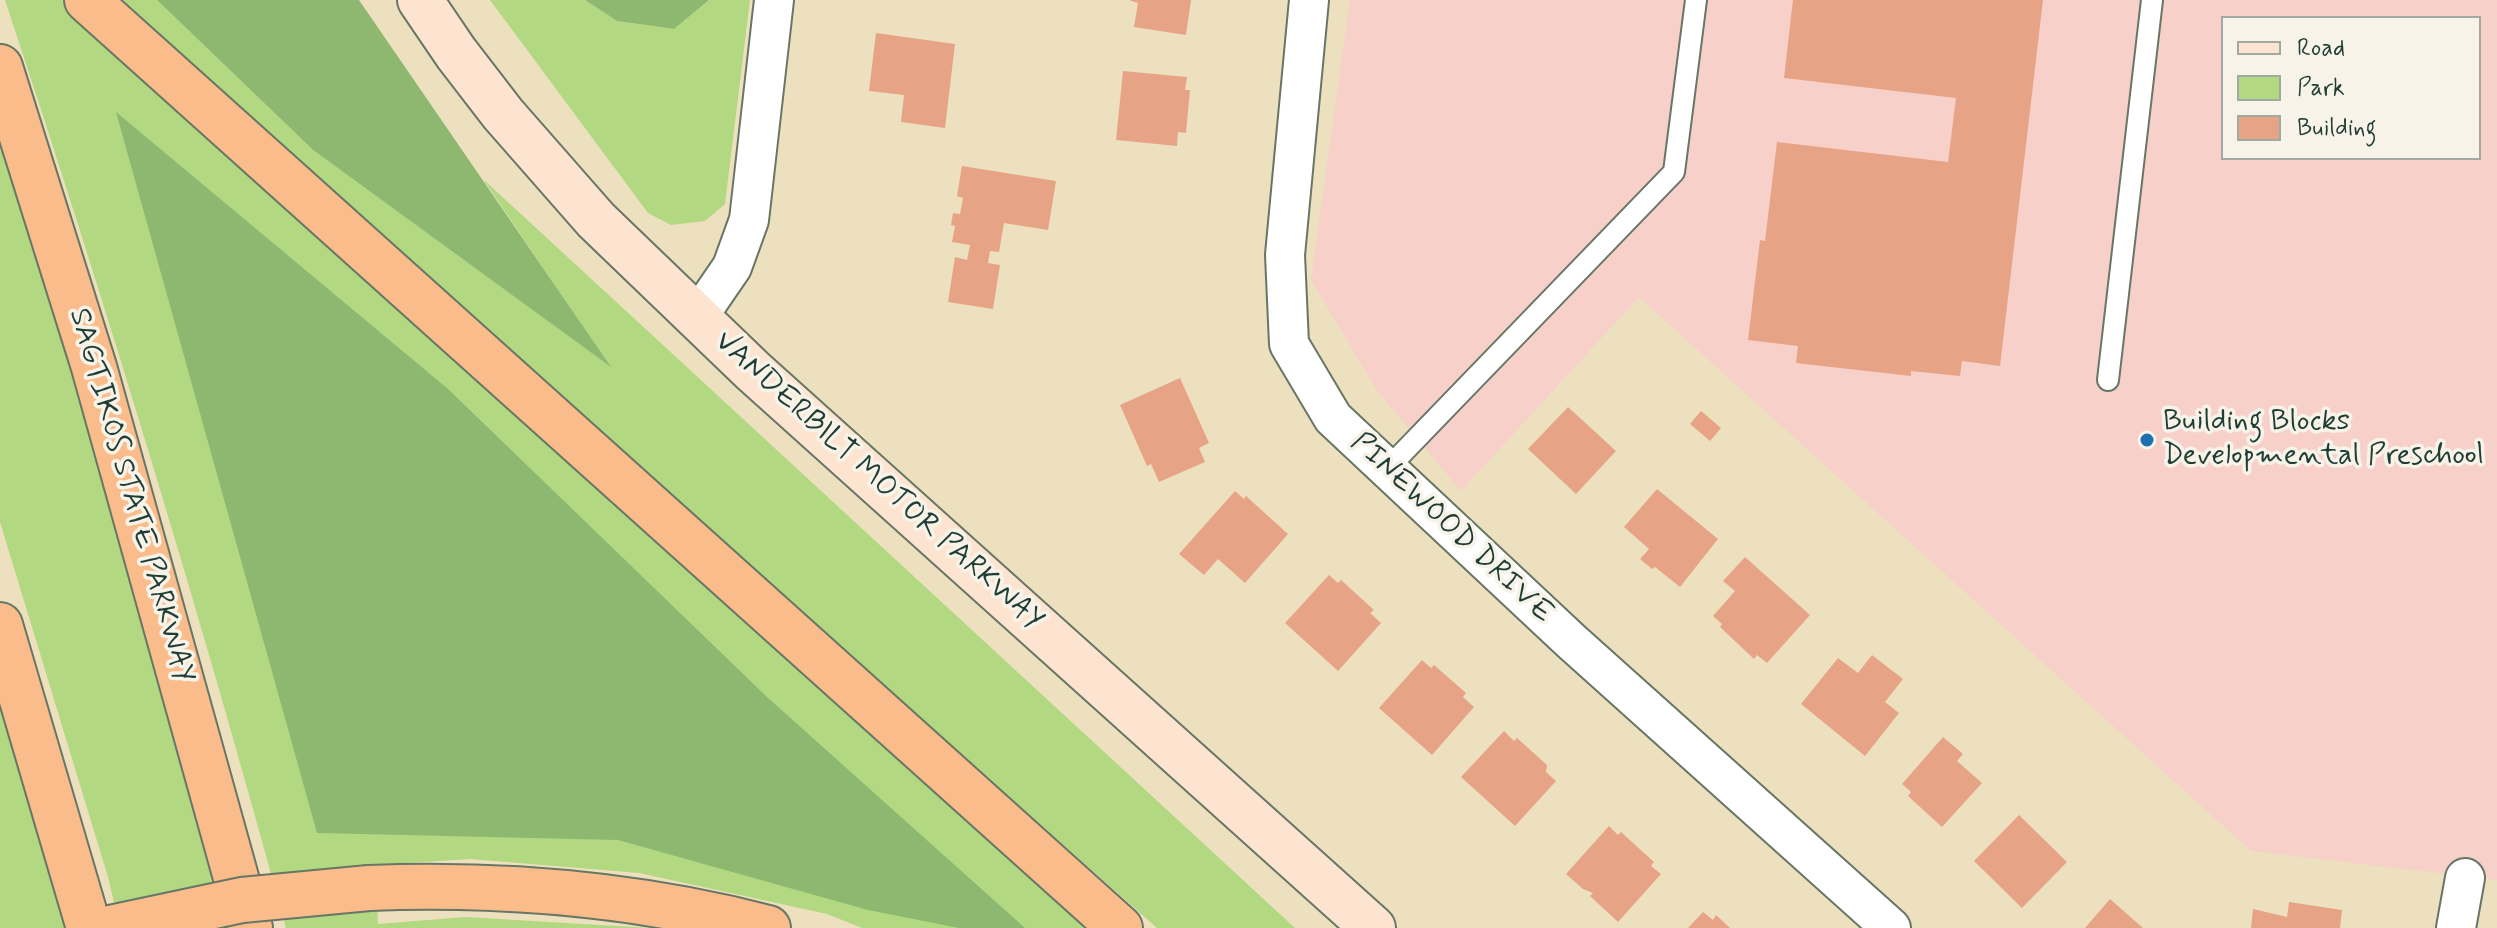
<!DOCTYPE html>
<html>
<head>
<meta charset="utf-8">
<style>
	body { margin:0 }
	#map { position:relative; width:2497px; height:928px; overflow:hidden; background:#ede0bf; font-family:Mynerve,sans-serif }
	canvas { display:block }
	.legend { position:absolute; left:2221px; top:16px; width:260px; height:144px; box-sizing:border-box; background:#f7f3e8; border:2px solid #a1aaa0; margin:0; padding:10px 14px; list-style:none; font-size:24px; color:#1f3d34 }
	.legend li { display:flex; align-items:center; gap:16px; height:40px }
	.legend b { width:40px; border:2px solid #a1aaa0 }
</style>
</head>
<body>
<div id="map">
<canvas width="2497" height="928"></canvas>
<ul class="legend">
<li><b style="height:10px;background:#fde4d0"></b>Road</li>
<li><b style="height:22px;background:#b3d882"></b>Park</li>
<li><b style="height:22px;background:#e7a386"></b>Building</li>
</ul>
</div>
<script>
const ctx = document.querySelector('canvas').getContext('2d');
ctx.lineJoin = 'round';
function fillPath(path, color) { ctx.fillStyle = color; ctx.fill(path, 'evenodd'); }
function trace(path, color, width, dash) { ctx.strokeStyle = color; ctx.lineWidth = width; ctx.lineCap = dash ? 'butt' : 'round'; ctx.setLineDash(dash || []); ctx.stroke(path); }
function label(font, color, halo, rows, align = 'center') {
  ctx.font = font + ' Mynerve,sans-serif'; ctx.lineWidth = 7; ctx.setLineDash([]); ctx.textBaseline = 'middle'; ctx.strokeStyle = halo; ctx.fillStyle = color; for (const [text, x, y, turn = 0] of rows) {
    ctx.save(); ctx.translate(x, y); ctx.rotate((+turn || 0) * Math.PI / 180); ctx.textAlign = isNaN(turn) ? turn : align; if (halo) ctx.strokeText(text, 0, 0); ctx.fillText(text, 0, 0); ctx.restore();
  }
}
fillPath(new Path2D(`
	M1350,0H2497V880L2251,851L1639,297L1461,491L1376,389L1311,280ZM2223,18H2479V158H2223Z`), '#f7d0ca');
fillPath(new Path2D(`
	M5,0H62L127,63L1093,928H862L827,914L639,873L470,859L376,865L378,924L465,917L652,928H286C201,616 107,307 5,0Z
	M123,0H157L313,150L609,365L483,179L1295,928H1157L383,241Z
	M490,0H585L617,21L674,29L709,0H750L725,204L705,221L671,225L648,213Z
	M0,129L133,568L234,928H120L108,877L0,522Z
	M0,699L69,928H0Z`), '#b3d882');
fillPath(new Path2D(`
	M157,0H359L611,367L313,150Z
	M585,0H709L674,29L617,21Z
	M116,112L448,389L767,697L1025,928H959L868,910L618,840L317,833Z`), '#8eb870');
fillPath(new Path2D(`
	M1129,0H1191L1186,35L1134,27L1138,3Z
	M1793,0H2043L2000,366L1962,361L1960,376L1911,371V376L1796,363L1798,346L1748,340L1760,240L1765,241L1777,142L1948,162L1956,98L1784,78Z
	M876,33L955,44L945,128L901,122L904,95L869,91Z
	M1123,71L1187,77L1185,90H1190L1186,133L1178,132L1177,146L1116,140Z
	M962,166L1056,181L1048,230L1004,223L999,252L990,251L988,263L1000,265L993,309L948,302L955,257L967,260L970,245L952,242L955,226L951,225L953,213L960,214L963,198L957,196Z
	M1180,378L1209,443L1199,448L1205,462L1159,482L1151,464L1147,466L1120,405Z
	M1568,407L1616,451L1576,494L1528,449Z
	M1701,411L1721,428L1710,441L1690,424Z
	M1657,489L1718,539L1680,587L1655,567L1652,569L1640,559L1649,549L1624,527Z
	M1235,491L1244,499L1246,496L1288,534L1245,583L1218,559L1204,575L1179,554Z
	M1745,557L1810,615L1767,663L1757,655L1754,659L1720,627L1722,624L1713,616L1735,591L1723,581Z
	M1329,575L1338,583L1341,580L1374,610L1370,613L1381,623L1338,671L1285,623Z
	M1872,655L1903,679L1885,702L1899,713L1865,756L1801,704L1838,658L1858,673Z
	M1422,660L1431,668L1434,665L1466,693L1463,697L1474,707L1432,755L1379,708Z
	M1504,731L1514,741L1517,738L1547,765L1546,772L1556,781L1515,826L1461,777Z
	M1943,737L1963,754L1957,761L1982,783L1942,827L1908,796L1911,792L1902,784Z
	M2019,815L2067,862L2022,908L1974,861Z
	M1609,826L1618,835L1621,832L1654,862L1651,866L1661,874L1618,922L1590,896L1593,893L1583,889L1566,874Z
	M2110,899L2143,928H2085Z
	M2289,902L2342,910L2340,928H2251L2253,909L2287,917Z
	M1703,912L1713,920L1716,915L1730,928H1688Z`), '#e7a386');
const lane = new Path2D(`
	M2108,380L2152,0
	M1387,469L1674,172L1696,0`);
const street = new Path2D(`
	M1309,0L1285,255L1289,344L1333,418L1571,641L1891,928
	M697,318L732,267L749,220L774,0
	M2456,928L2465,878`);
const secondary = new Path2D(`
	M420,0L456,53L503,114L596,220L753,371L1373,928`);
const highway = new Path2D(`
	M87,0L1120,928
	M0,67L94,367L250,928
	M0,625L89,928
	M369,888C504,883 637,894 768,928`);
trace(lane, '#677665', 24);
trace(street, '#677665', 42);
trace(secondary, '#677665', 48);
trace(highway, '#677665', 48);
trace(lane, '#fff', 20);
trace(street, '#fff', 38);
trace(secondary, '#fde4d0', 44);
trace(highway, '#f9bc8a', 44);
const highwayBridge = new Path2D(`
	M110,928L242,900L369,888`);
trace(highwayBridge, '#677665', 48, []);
trace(highwayBridge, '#f9bc8a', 44);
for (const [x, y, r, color] of [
	[2147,440,8,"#1f6fb2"]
]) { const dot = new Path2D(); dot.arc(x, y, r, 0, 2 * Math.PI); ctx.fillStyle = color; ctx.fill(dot); trace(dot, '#f7f3e8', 3); }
label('30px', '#1f3d34', '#f7f3e8', [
	["Building Blocks",2163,423],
	["Developmental Preschool",2163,457]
], 'left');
label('30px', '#1f3d34', '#f7f3e8', [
	["VANDERBILT MOTOR PARKWAY",878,482,42],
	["SAGTIKOS STATE PARKWAY",130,496,74],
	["PINEWOOD DRIVE",1451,529,43]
]);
</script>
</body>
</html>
